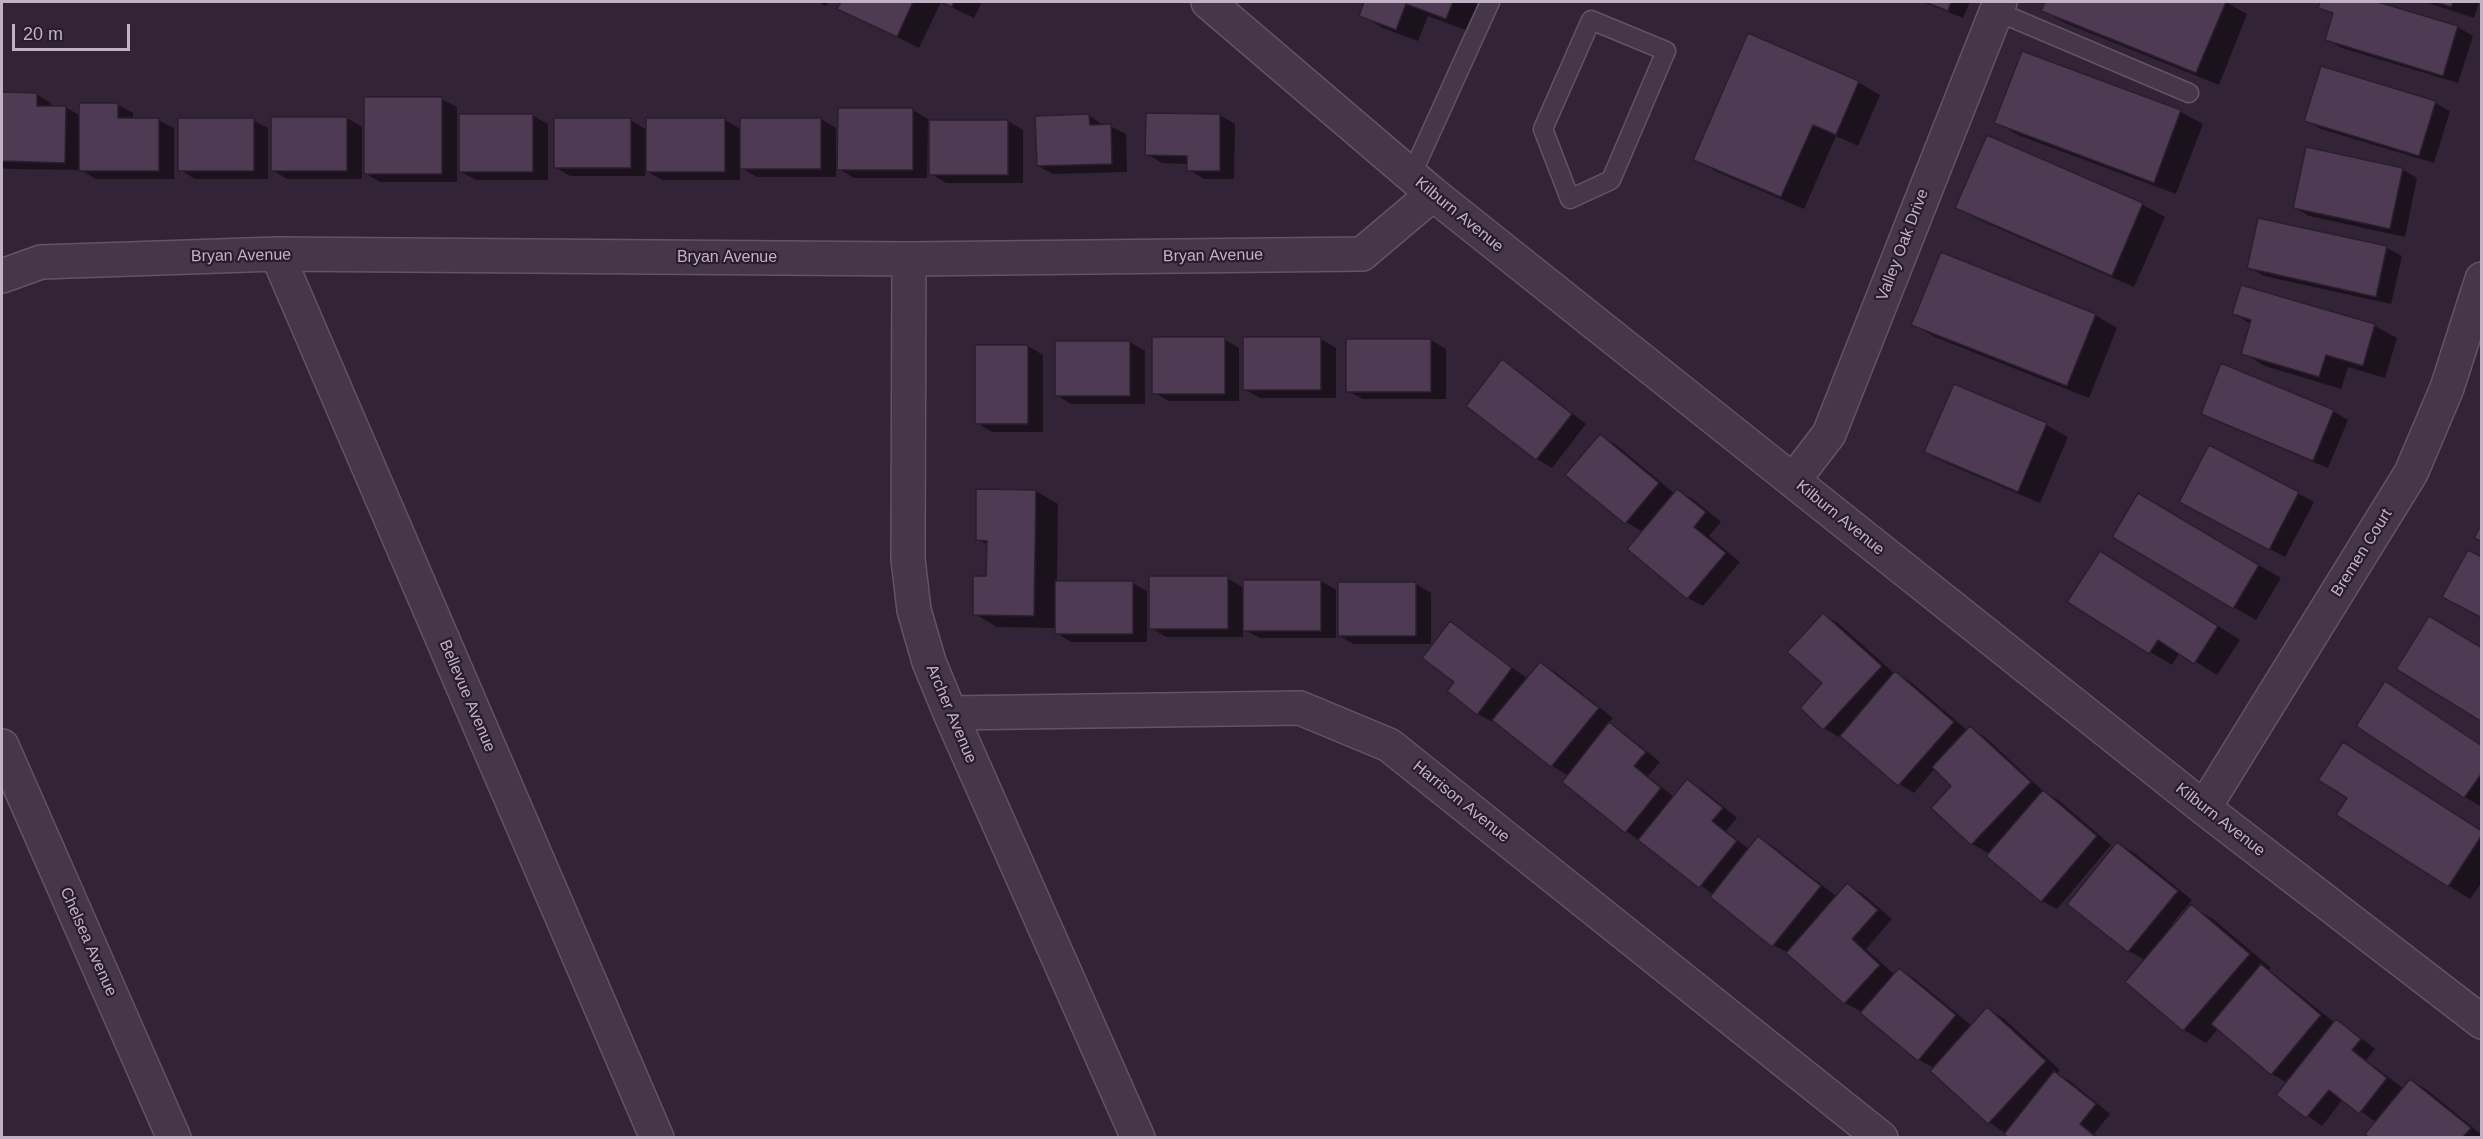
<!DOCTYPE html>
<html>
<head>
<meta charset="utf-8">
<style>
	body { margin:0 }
	#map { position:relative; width:2483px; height:1139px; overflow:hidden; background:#332337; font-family:Arial,sans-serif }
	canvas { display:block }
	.frame { position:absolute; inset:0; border:3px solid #c1b1c4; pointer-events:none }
	.scale { position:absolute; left:12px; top:24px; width:118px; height:27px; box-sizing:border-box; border:3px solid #c1b1c4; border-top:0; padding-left:8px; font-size:18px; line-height:21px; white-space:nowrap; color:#c1b1c4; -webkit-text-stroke:4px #291c2c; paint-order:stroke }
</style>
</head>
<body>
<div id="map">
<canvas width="2483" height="1139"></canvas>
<div class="frame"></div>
<div class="scale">20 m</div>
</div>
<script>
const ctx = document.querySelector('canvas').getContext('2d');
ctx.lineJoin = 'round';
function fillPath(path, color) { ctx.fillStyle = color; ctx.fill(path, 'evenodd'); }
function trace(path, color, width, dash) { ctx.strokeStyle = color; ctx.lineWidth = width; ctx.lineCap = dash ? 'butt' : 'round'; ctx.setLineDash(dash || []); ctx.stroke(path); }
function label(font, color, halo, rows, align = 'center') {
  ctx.font = font + ' Arial,sans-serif'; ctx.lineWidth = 4.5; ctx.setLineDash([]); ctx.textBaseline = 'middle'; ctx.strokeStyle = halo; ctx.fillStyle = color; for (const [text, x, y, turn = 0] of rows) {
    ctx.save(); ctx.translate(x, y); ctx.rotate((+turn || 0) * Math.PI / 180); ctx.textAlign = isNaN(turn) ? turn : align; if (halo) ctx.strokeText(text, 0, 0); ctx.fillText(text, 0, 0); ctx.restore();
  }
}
fillPath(new Path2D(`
	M817,2H829L826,6Z
	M842,2H982L974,18L941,2L919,48L839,8Z
	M1366,2H1479L1468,31L1428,16L1418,41L1383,28L1361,15Z
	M1922,2H1970L1963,18Z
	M2046,2H2226L2247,14L2219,85L2065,23L2043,11Z
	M2322,2H2372L2458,27L2473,36L2458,83L2342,48L2327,40L2334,15L2320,7Z
	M2425,2H2479L2474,18Z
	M2023,53L2181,112L2203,124L2176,194L2018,135L1996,122Z
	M1858,82L1880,95L1858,146L1836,136L1804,209L1717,172L1695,159Z
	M2,94H36L51,103V107H65L81,116L118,105L133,113V120H158L174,128V179H96L81,170L6,169L2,167Z
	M441,99L457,107V182H380L365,173Z
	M2435,103L2450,111L2434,163L2321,129L2306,120Z
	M913,110L928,119L927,178H854L839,169Z
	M532,115L548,124V180H476L461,172Z
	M1089,115L1104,126H1110L1126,134L1127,172L1053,174L1038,166Z
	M1220,115L1235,124L1234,179H1204L1189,170V164L1162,163L1147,154Z
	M347,118L362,127V179H287L272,170Z
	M821,119L836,128V177H757L740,167V180H662L645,170V176H570L555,167L630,120L647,130L725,120L742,130Z
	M253,120L268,128V179H195L180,170Z
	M1008,121L1023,130V183H946L931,174Z
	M1988,137L2143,205L2165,217L2134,287L1979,220L1957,207Z
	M2402,169L2417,178L2405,237L2309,216L2294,207Z
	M2260,220L2387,248L2402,256L2391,304L2264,276L2249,267Z
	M2242,286L2375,326L2397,338L2385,378L2348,367L2341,389L2265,366L2243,353L2251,324L2234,314Z
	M2095,315L2117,328L2089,398L1935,337L1913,324Z
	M1224,339L1239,348V401H1169L1154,393Z
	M1321,339L1336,348V398H1260L1244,389Z
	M1431,340L1446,349V399H1363L1347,391Z
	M1130,342L1145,351V404H1071L1056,395Z
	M1028,346L1043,355V432H992L977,423Z
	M1502,361L1517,370L1586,424L1552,468L1537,459Z
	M2333,411L2348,420L2328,468L2218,422L2203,413Z
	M2046,425L2068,437L2040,503L1948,464L1926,452Z
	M1600,436L1615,444L1675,494L1678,491L1693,499L1721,522L1709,536L1740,562L1703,606L1688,598L1643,532L1626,522Z
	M2210,447L2314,502L2285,557L2196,510Z
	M1036,491L1058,504L1057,583H1132L1147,591V642H1071L1056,633V628L997,627L975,614L987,578L988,545L977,539Z
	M2138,495L2281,578L2256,620L2114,537Z
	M2122,565L2240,640L2217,675L2180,652L2172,665L2150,652Z
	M1227,578L1244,588L1321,581L1336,590V638H1260L1243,629V637H1166L1151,628Z
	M1416,584L1431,593V644H1354L1339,636Z
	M1823,615L1838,623L1895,674L1911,682L1968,731L1970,728L1985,737L2044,792L2058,800L2111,845L2057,909L2042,901L1990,854L1972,844L1933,808L1954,786L1935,768L1914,793L1899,784L1841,735L1839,737L1824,728Z
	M1450,623L1528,679L1540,663L1555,672L1613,718L1608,724L1624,733L1660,762L1648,776L1674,797L1688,781L1703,790L1737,818L1726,831L1750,850L1759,838L1774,847L1837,897L1848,885L1863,894L1892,919L1866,949L1895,975L1899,970L1914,978L1972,1026L1988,1009L2003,1018L2060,1070L2057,1074L2070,1081L2110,1114L2094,1134L2099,1138H2012L1989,1122L1934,1068L1919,1060L1860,1011L1845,1003L1789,953L1773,945L1714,895L1626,831L1569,776L1552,766L1494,720L1493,722L1478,714L1456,682Z
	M2358,725L2482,746V803L2480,806L2465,797Z
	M2349,798L2482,832V882L2470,899L2449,886Z
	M2118,844L2133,852L2192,900L2172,924L2174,926L2191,906L2213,919L2271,968L2269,970L2335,1023L2336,1021L2351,1030L2375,1049L2366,1060L2404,1089L2411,1081L2426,1089L2482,1135V1138H2371L2376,1122L2343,1099L2322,1126L2278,1094L2287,1083L2272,1074L2218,1029L2206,1043L2184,1030L2127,982L2145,960L2129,951Z`), '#0007');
const building = new Path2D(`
	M841,2H913L897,37L837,9Z
	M941,2H954L952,7Z
	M1364,2H1453L1446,19L1406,4L1396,30L1359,16Z
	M1925,2H1951L1948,11Z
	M2045,2H2226L2196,73L2041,11Z
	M2320,2H2378L2458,26L2443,76L2325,40L2333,13L2318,8Z
	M2436,2H2453L2451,7Z
	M1748,33L1859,81L1836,135L1813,125L1781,197L1693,160Z
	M2022,51L2181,110L2154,183L1994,123Z
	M2321,66L2436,101L2419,156L2304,121Z
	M2,92L37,93V106H66L65,163L2,161Z
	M364,97H442V174H364Z
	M79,103H118V118H159V171H79Z
	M838,108H913V170H837Z
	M1146,113L1220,114V171H1187V156L1145,155Z
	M459,114H533V172H459Z
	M1089,114L1090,125L1111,124L1112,164L1037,166L1035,116Z
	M271,117H347V171H271Z
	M178,118H254V171H178Z
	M554,118H631V168H554Z
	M646,118H725V172H646Z
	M740,118H821V169H740Z
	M929,120H1008V175H929Z
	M1987,135L2143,203L2112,276L1955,208Z
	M2306,147L2403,168L2390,229L2293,208Z
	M2258,218L2387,246L2376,297L2247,268Z
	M1941,252L2096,314L2067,386L1911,325Z
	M2241,285L2375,324L2363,366L2326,355L2319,377L2241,354L2251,320L2232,314Z
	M1152,337H1225V394H1152Z
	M1243,337H1321V390H1243Z
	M1346,339H1431V392H1346Z
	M1055,341H1130V396H1055Z
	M975,345H1028V424H975Z
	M1502,359L1572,414L1536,460L1466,406Z
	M2221,363L2334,410L2313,461L2201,414Z
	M1954,384L2047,423L2018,492L1924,452Z
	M1600,434L1659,483L1625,524L1565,475Z
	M2209,445L2299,492L2269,550L2179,502Z
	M976,489L1036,490L1034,616L973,615V576H986L987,541L976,540Z
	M1677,489L1706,512L1694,527L1726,553L1687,599L1627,549Z
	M2138,493L2259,565L2233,609L2112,537Z
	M2482,523V542L2474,538Z
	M2468,550L2482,557V618L2442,597Z
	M2100,551L2218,626L2194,664L2158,640L2149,654L2067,602Z
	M1149,576H1228V629H1149Z
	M1243,580H1321V631H1243Z
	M1055,581H1133V634H1055Z
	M1338,582H1416V636H1338Z
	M1823,613L1882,666L1823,730L1800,708L1822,683L1787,652Z
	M2429,616L2482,648V722L2396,669Z
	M1450,621L1512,668L1477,715L1447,691L1454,682L1422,658Z
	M1540,662L1599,708L1551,767L1492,720Z
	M1895,671L1954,722L1898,786L1840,736Z
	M2385,681L2482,746V773L2464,798L2356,726Z
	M1609,722L1646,752L1634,766L1661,788L1625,833L1562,782Z
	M1970,726L2031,782L1971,845L1931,808L1951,786L1932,767Z
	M2343,742L2482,831V835L2448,887L2336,815L2347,798L2318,780Z
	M1687,779L1723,808L1712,821L1737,841L1699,888L1638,840Z
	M2043,790L2097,836L2041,902L1986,856Z
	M1758,836L1821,886L1772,947L1710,897Z
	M2117,842L2178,891L2128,952L2067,904Z
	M1847,883L1878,910L1852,939L1880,965L1844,1004L1786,953Z
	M2191,904L2250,954L2183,1031L2125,982Z
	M2261,964L2321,1015L2271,1075L2211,1024Z
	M1899,968L1956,1015L1918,1061L1860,1013Z
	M1987,1007L2046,1061L1988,1124L1930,1071Z
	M2336,1019L2361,1039L2352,1050L2387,1078L2359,1114L2329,1090L2306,1118L2276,1095Z
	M2054,1071L2096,1104L2080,1124L2097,1138H2009L2004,1134Z
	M2410,1079L2471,1128L2462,1138H2369L2365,1134Z`);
fillPath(building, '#4e3a53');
trace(building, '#2c1e2e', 1.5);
const lane = new Path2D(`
	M1996,11L2189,93
	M1591,20L1666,51L1611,180L1570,199L1543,129Z
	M1411,176L1490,2`);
const street = new Path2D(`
	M1208,2L1433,194L2204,808L2482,1022
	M277,254L657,1138
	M909,259L908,559L914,610L929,662L950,713L1138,1138
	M2,276L41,262L277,254L909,259L1362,254L1433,194
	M1793,481L1829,434L2000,2
	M950,713L1300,708L1389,745L1881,1138
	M2,746L174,1138
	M2204,808L2411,473L2447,388L2482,279`);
trace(lane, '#635465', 21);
trace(street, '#635465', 36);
trace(lane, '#453648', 18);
trace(street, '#453648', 33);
label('16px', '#c1b1c4', '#291c2c', [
	["Kilburn Avenue",1459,215,39],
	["Valley Oak Drive",1903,245,-69],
	["Bryan Avenue",241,256,-1],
	["Bryan Avenue",1213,256,-1],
	["Bryan Avenue",727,258],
	["Kilburn Avenue",1840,518,39],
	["Bremen Court",2362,553,-58],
	["Bellevue Avenue",467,696,67],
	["Archer Avenue",951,714,67],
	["Harrison Avenue",1461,802,39],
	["Kilburn Avenue",2220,820,38],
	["Chelsea Avenue",88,942,66]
]);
</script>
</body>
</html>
